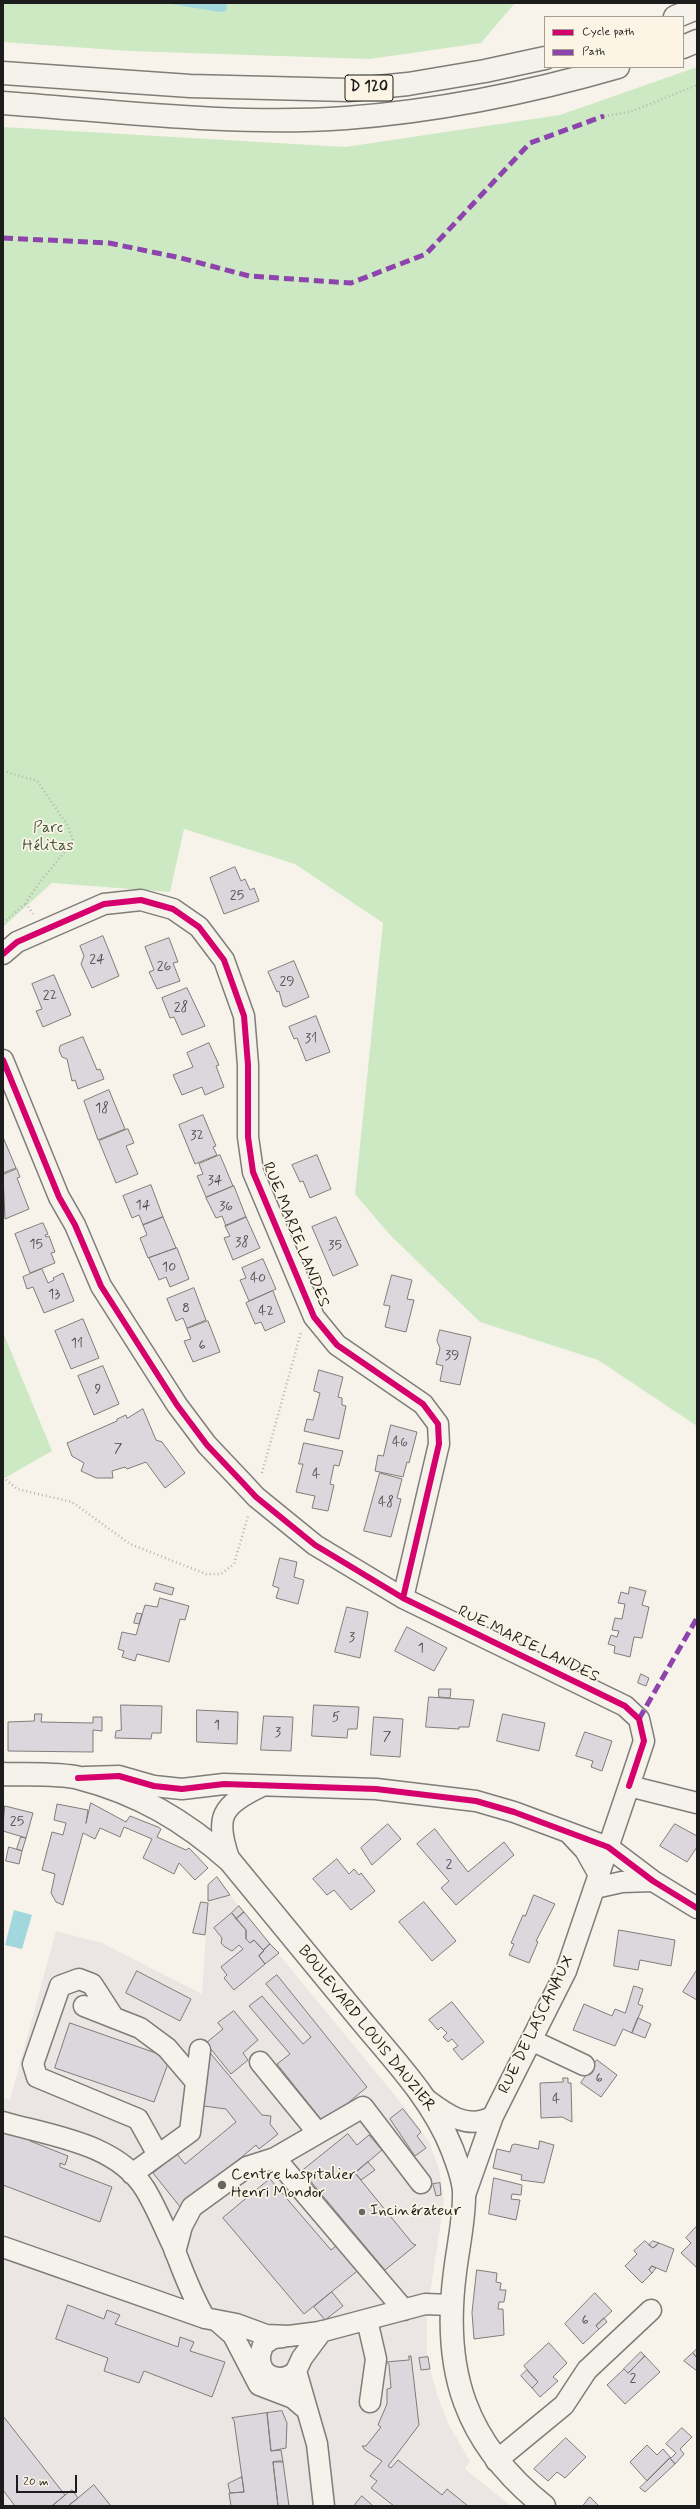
<!DOCTYPE html>
<html>
<head>
<meta charset="utf-8">
<style>
	body { margin:0 }
	#map { position:relative; width:700px; height:2509px; overflow:hidden; background:#f7f3ea; font-family:Mynerve,sans-serif }
	canvas { display:block }
	.frame { position:absolute; inset:0; border:4px solid #1c1c1c; pointer-events:none }
	.legend { position:absolute; left:544px; top:16px; width:140px; height:52px; box-sizing:border-box; background:#fcf5e5; border:1px solid #a29e95; margin:0; padding:5px 7px; list-style:none; font-size:12px; color:#1c1c1c }
	.legend li { display:flex; align-items:center; gap:8px; height:20px }
	.legend b { width:20px; border:1px solid #a29e95 }
	.scale { position:absolute; left:16px; top:2475px; width:61px; height:18px; box-sizing:border-box; border:2px solid #1c1c1c; border-top:0; padding-left:5px; font-size:12px; line-height:14px; white-space:nowrap; color:#1c1c1c; -webkit-text-stroke:3px #fcf5e5; paint-order:stroke }
</style>
</head>
<body>
<div id="map">
<canvas width="700" height="2509"></canvas>
<div class="frame"></div>
<ul class="legend">
<li><b style="height:5px;background:#d6006c"></b>Cycle path</li>
<li><b style="height:5px;background:#8e44ad"></b>Path</li>
</ul>
<div class="scale">20 m</div>
</div>
<script>
const ctx = document.querySelector('canvas').getContext('2d');
ctx.lineJoin = 'round';
function fillPath(path, color) { ctx.fillStyle = color; ctx.fill(path, 'evenodd'); }
function trace(path, color, width, dash) { ctx.strokeStyle = color; ctx.lineWidth = width; ctx.lineCap = dash ? 'butt' : 'round'; ctx.setLineDash(dash || []); ctx.stroke(path); }
function label(font, color, halo, rows, align = 'center') {
  ctx.font = font + ' Mynerve,sans-serif'; ctx.lineWidth = 3.5; ctx.setLineDash([]); ctx.textBaseline = 'middle'; ctx.strokeStyle = halo; ctx.fillStyle = color; for (const [text, x, y, turn = 0] of rows) {
    ctx.save(); ctx.translate(x, y); ctx.rotate((+turn || 0) * Math.PI / 180); ctx.textAlign = isNaN(turn) ? turn : align; if (halo) ctx.strokeText(text, 0, 0); ctx.fillText(text, 0, 0); ctx.restore();
  }
}
fillPath(new Path2D(`
	M230,1895L402,2104L429,2142L439,2169L444,2201L427,2313V2353L430,2369L438,2398L449,2425L470,2461L465,2469L511,2506H3V2098L10,2100L56,1931L102,1943L202,1994L208,1901Z`), '#ebe5e3');
fillPath(new Path2D(`
	M3,3H515L481,43L370,59L129,51L3,42Z
	M697,67V1426L598,1360L480,1322L390,1235L355,1194L383,923L295,864L184,829L170,892L52,883L3,927V127L345,147L560,115Z
	M3,1332L52,1451L3,1479Z`), '#cde9c4');
fillPath(new Path2D(`
	M165,3H227L226,11L219,12Z
	M14,1910L32,1915L22,1949L5,1945Z`), '#a2d8dd');
const building = new Path2D(`
	M235,867L241,881L245,879L250,890L254,888L259,901L224,914L210,878Z
	M103,936L119,976L92,988L81,964L84,956L80,946Z
	M169,938L178,962L173,963L180,981L157,989L149,972L154,970L145,947Z
	M294,961L309,997L286,1007L283,1006L279,991L277,992L268,972Z
	M54,975L71,1015L43,1027L36,1011L42,1009L32,984Z
	M187,988L205,1026L182,1035L174,1017L170,1018L162,998Z
	M316,1016L330,1052L306,1061L297,1038L294,1039L289,1027Z
	M83,1037L97,1070L100,1069L104,1079L78,1089L75,1080L72,1081L67,1059L62,1057L59,1050L60,1046Z
	M209,1043L219,1065L216,1066L224,1087L205,1095L202,1087L182,1095L173,1075L193,1067L187,1053Z
	M109,1090L125,1129L98,1140L84,1101Z
	M203,1115L216,1146L213,1147L217,1155L195,1164L179,1125Z
	M128,1129L134,1143L126,1146L138,1174L116,1183L99,1141Z
	M3,1137L16,1168L3,1173Z
	M220,1155L233,1186L206,1197L197,1176L203,1174L199,1164Z
	M317,1155L331,1189L310,1198L303,1181L300,1182L292,1165Z
	M17,1169L20,1177L17,1178L29,1209L5,1219L3,1175Z
	M151,1185L163,1217L143,1225L139,1215L132,1218L123,1196Z
	M234,1186L246,1217L226,1226L222,1216L216,1218L206,1198Z
	M163,1217L176,1248L148,1258L140,1238L147,1235L143,1225Z
	M246,1217L260,1248L233,1260L224,1238L230,1236L225,1226Z
	M336,1217L358,1265L333,1276L312,1227Z
	M43,1223L48,1234L45,1235L46,1237L49,1236L55,1252L51,1253L55,1263L30,1273L15,1234Z
	M177,1248L189,1279L170,1287L166,1277L159,1280L149,1258Z
	M263,1259L276,1289L249,1301L240,1280L246,1278L242,1268Z
	M42,1269L48,1283L54,1280L53,1278L63,1273L74,1301L44,1313L33,1287L27,1289L23,1277Z
	M392,1275L412,1280L407,1299L414,1300L406,1332L385,1327L390,1306L384,1305Z
	M194,1288L206,1320L187,1328L183,1318L176,1321L167,1299Z
	M273,1291L285,1322L265,1331L261,1322L255,1324L246,1303Z
	M83,1319L99,1358L71,1369L55,1331Z
	M208,1321L220,1352L193,1362L184,1341L191,1339L187,1329Z
	M440,1330L471,1337L460,1385L440,1381L443,1366L436,1364L440,1348L437,1341Z
	M103,1366L119,1404L94,1415L78,1376Z
	M319,1370L343,1377L338,1397L342,1398V1405L346,1406L339,1439L304,1431L307,1419L313,1420L320,1393L314,1391Z
	M143,1409L156,1440L162,1442L185,1473L165,1488L146,1462L127,1469L125,1467L112,1471L113,1478H96L81,1471L84,1463L72,1456L67,1443L117,1421V1419L126,1415L127,1418Z
	M391,1425L417,1432L409,1463L407,1462L403,1477L375,1471L378,1455L383,1456Z
	M304,1443L343,1451L339,1466L334,1465L330,1484L334,1485L328,1511L312,1508L315,1496L296,1492L303,1464H299Z
	M380,1473L402,1479L397,1498L401,1499L391,1537L364,1531Z
	M280,1558L297,1562L294,1577L304,1580L298,1604L276,1598L279,1588L273,1586Z
	M156,1583L174,1588L172,1595L154,1590Z
	M630,1587L646,1591L642,1605L649,1607L642,1638L634,1637L630,1657L614,1653L615,1646L608,1644L611,1635L617,1637L619,1631L612,1630L615,1618L622,1619L625,1604L618,1603L621,1592L628,1594Z
	M160,1598L189,1606L185,1620L180,1619L169,1662L137,1654L135,1661L122,1657L124,1651L118,1649L122,1632L136,1635L145,1605L157,1607Z
	M347,1607L368,1612L360,1658L335,1652Z
	M137,1613L142,1614L139,1624L134,1623Z
	M407,1627L447,1648L434,1671L395,1651Z
	M641,1674L649,1678L646,1686L638,1683Z
	M439,1689H451L450,1698L439,1697Z
	M429,1697L474,1700L469,1727H459V1729L426,1727Z
	M121,1705L162,1706L161,1733H152L151,1739L115,1738L116,1731L121,1730Z
	M314,1705L359,1707L357,1729H348L347,1738L312,1736Z
	M197,1710L238,1712L237,1744L197,1742Z
	M35,1714H42L41,1722L93,1723V1717H102V1731L93,1730V1752L8,1751V1722L34,1721Z
	M503,1714L545,1723L539,1751L497,1741Z
	M264,1716L293,1717L291,1751L261,1750Z
	M374,1717L403,1719L400,1757L371,1755Z
	M585,1732L612,1741L602,1771L591,1767L593,1761L576,1756Z
	M91,1803L126,1822L130,1816L158,1827L161,1829L157,1837L186,1850L189,1848L208,1868L195,1880L179,1863L174,1874L143,1858L152,1839L124,1827L120,1837L100,1828L95,1839L83,1833L63,1905L56,1902L51,1893L55,1874L42,1870L52,1832L63,1835L66,1823L54,1820L57,1804L88,1810L86,1823Z
	M5,1806L33,1813L26,1838L3,1831Z
	M388,1824L401,1839L372,1865L361,1848Z
	M675,1824L697,1836V1847L687,1862L660,1846Z
	M435,1829L468,1872L504,1842L514,1855L456,1905L441,1888L449,1881L417,1844Z
	M21,1837L26,1838L22,1851L17,1849Z
	M9,1847L22,1851L19,1864L6,1861Z
	M337,1859L349,1874L354,1869L359,1875L361,1873L375,1891L351,1910L334,1890L327,1895L313,1879Z
	M217,1877L230,1895L208,1901V1885Z
	M534,1895L555,1904L536,1941L538,1942L529,1963L509,1955L514,1944L511,1943L523,1915L525,1916Z
	M201,1902L208,1903L205,1935L193,1933Z
	M424,1902L456,1941L432,1961L399,1922Z
	M239,1906L244,1912L236,1919L232,1913Z
	M244,1912L270,1944L263,1950L254,1940L250,1943L246,1939V1930L236,1919Z
	M232,1913L246,1930V1939L250,1943L254,1940L264,1951L259,1956L265,1964L234,1990L224,1978L227,1975L221,1967L243,1949L239,1945L232,1951L225,1947L221,1943L222,1938L214,1928Z
	M619,1930L675,1940L671,1966L640,1960L638,1970L614,1966Z
	M270,1944L279,1953L265,1964L259,1956Z
	M697,1970V2000L683,1992Z
	M137,1971L191,1999L180,2021L126,1993Z
	M277,1975L367,2087L324,2123L277,2064L290,2054L249,2006L262,1996L303,2044L311,2037L266,1984Z
	M634,1986L643,1989L638,2004L643,2006L632,2033L623,2029L615,2046L573,2030L584,2004L612,2016L615,2009L625,2013Z
	M452,2002L484,2042L462,2060L453,2049L458,2046L452,2039L448,2042L443,2037L447,2033L441,2027L438,2030L429,2020Z
	M234,2011L258,2040L243,2053L248,2060L231,2074L206,2043L223,2029L218,2023Z
	M638,2018L651,2024L645,2038L632,2033Z
	M70,2023L170,2058L154,2102L55,2068Z
	M206,2048L262,2115L271,2116L270,2124L278,2134L259,2149L256,2145L181,2208L153,2173L177,2154L185,2164L236,2122L226,2109L196,2105Z
	M597,2060L617,2075L601,2097L581,2083Z
	M563,2078H568V2083H571L572,2122L562,2117L541,2118L540,2083L563,2082Z
	M403,2109L421,2132L417,2136L426,2148L415,2156L390,2119Z
	M3,2130L30,2138V2141L68,2156L65,2165L60,2163V2167L112,2187L100,2222L3,2185Z
	M348,2134L357,2145L369,2135L382,2150L355,2173L413,2244L416,2245L385,2270L302,2171Z
	M540,2141L554,2145L544,2183L521,2180L522,2175L493,2168L497,2149L510,2152L512,2145L515,2144L538,2149Z
	M368,2162L375,2170L361,2180L355,2173Z
	M494,2178L522,2185L521,2195L512,2194L511,2199L520,2200L516,2220L489,2214Z
	M270,2179L331,2250L340,2243L361,2268L304,2314L223,2218Z
	M440,2183L441,2195L436,2196L433,2184Z
	M697,2226V2266L696,2267L681,2253L691,2243L686,2238Z
	M645,2241L653,2248L659,2243L674,2249L666,2272L652,2266L649,2270L652,2273L642,2283L625,2266L637,2254L634,2251Z
	M653,2241L659,2243L653,2248L649,2245Z
	M652,2266L656,2268L652,2273L649,2270Z
	M477,2270L497,2273L496,2282L501,2283L500,2290H506L504,2302H499L498,2309H503L504,2335L474,2339L472,2313Z
	M332,2292L343,2306L325,2320L314,2307Z
	M595,2293L612,2311L596,2326L599,2329L583,2344L565,2324Z
	M68,2305L104,2319L107,2310L120,2315L115,2324L178,2347L180,2337L194,2342L190,2351L225,2362L212,2397L144,2371L139,2383L104,2371L108,2358L56,2339Z
	M604,2318L607,2322L599,2329L596,2326Z
	M549,2343L567,2363L553,2377L558,2381L540,2397L532,2388L538,2382L524,2366Z
	M697,2349V2358L693,2353Z
	M641,2352L645,2356L628,2373L624,2369Z
	M693,2353L697,2358V2371L684,2361Z
	M409,2356H411L419,2425L388,2466L391,2468L398,2460L442,2495L447,2489L468,2506H394L371,2488L377,2481L370,2476L382,2461L365,2450L362,2446H366L381,2427L378,2425L387,2404V2389L391,2388L389,2364L386,2362L409,2360Z
	M645,2356L660,2372L625,2404L607,2385L624,2369L628,2373Z
	M428,2357L430,2369L421,2370L419,2358Z
	M527,2370L538,2382L532,2388L521,2376Z
	M282,2411L287,2423L286,2448L271,2451L267,2413Z
	M267,2413L271,2451L281,2450L283,2462H273L278,2506H231L229,2493L244,2492L234,2420L232,2418Z
	M3,2416L65,2495L52,2506H15L3,2490Z
	M682,2428L692,2437L680,2449L684,2454L675,2464L670,2458L647,2481L630,2462L647,2445L657,2455L663,2449L671,2458L676,2453L666,2444Z
	M566,2438L586,2457L565,2478L557,2472L548,2481L534,2469Z
	M670,2458L675,2464L645,2492L640,2488Z
	M281,2461L283,2462L289,2506H278L273,2462Z
	M242,2477L244,2492L230,2493L228,2484Z
	M94,2485L111,2506H68L78,2498Z
	M72,2490L78,2498L68,2506H52Z
	M362,2496L372,2505L371,2506H354Z
	M590,2497L599,2506H583Z`);
fillPath(building, '#dbd7dc');
trace(building, '#7f7d79', 1);
const minor = new Path2D(`
	M3,954L17,942L104,904L141,900L173,909L199,927L224,960L244,1016L248,1065V1137L253,1172L314,1317L337,1345L423,1404L438,1424L439,1444L403,1598
	M3,1060L59,1197L75,1225L101,1286L177,1405L207,1445L243,1483L256,1497L315,1545L403,1598L625,1706L639,1719L644,1741L629,1786
	M85,1777L119,1776L154,1786L182,1789L224,1784L376,1789L476,1801L514,1812L608,1847L653,1881L697,1908
	M569,1833L585,1850L599,1875
	M230,1861C214,1816 221,1806 262,1786
	M595,1888L622,1882L653,1881
	M84,2006L140,2028L167,2048L196,2082
	M114,2018L92,1984L79,1979L60,1986L33,2064L37,2077L138,2119L158,2155
	M531,2040L584,2065
	M260,2062L318,2133
	M426,2099C446,2114 468,2131 493,2116L566,1971L629,1786L697,1803
	M3,2122C51,2136 116,2143 145,2189C156,2207 164,2227 173,2246C183,2271 191,2295 205,2318
	M275,2158L404,2310
	M132,2174L190,2132L200,2050
	M465,2195L493,2116
	M3,2247L205,2318L236,2324L266,2335L289,2336L320,2332L425,2304L450,2305
	M175,2252L182,2226L192,2207L247,2167L275,2158L363,2107L421,2183
	M216,2320L233,2335L259,2385L293,2398L307,2410
	M367,2320L376,2359L370,2402
	M322,2331L302,2358L296,2371L317,2444L324,2506
	M283,2337L273,2338L263,2345C262,2349 260,2353 260,2357C259,2378 283,2384 296,2371
	M496,2461L564,2405L587,2370L651,2310`);
const major = new Path2D(`
	M3,1774C25,1775 59,1773 79,1778C138,1793 185,1821 230,1861C274,1914 317,1967 360,2019C394,2060 432,2099 452,2149C457,2163 465,2181 464,2196C464,2221 458,2247 455,2272C442,2371 465,2443 544,2506`);
const highway = new Path2D(`
	M675,17L697,8
	M683,47L697,41
	M3,73L190,86L348,90L408,84L485,71L545,58
	M3,103C114,111 235,126 346,118C439,111 528,93 618,67`);
trace(minor, '#7f7d79', 23);
trace(major, '#7f7d79', 25);
trace(highway, '#7f7d79', 25);
trace(new Path2D(`
	M604,116L630,112L697,85
	M3,771L37,781L68,826L73,841C57,863 39,880 26,903L33,914
	M3,923L26,903
	M262,1473L301,1332
	M3,1477L17,1489L72,1502L130,1544L206,1574H221L234,1564L248,1516`), '#b6b4af', 2.5, [1, 3]);
trace(minor, '#f5f2ec', 20);
trace(major, '#f5f2ec', 22);
trace(highway, '#f5f2ec', 22);
trace(new Path2D(`
	M3,238L109,243L181,258L249,276L351,283L426,254L530,143L604,116
	M639,1719L697,1618`), '#8e44ad', 5, [10, 5]);
trace(new Path2D(`
	M3,954L17,942L104,904L141,900L173,909L199,927L224,960L244,1016L248,1065V1137L253,1172L314,1317L337,1345L423,1404L438,1424L439,1444L403,1598
	M3,1060L59,1197L75,1225L101,1286L177,1405L207,1445L243,1483L256,1497L315,1545L403,1598L625,1706L639,1719L644,1741L629,1786
	M78,1778L119,1776L154,1786L182,1789L224,1784L376,1789L476,1801L514,1812L608,1847L653,1881L697,1908`), '#d6006c', 6);
for (const [x, y, r, color] of [
	[222,2185,5,"#696764"],
	[362,2212,4,"#696764"]
]) { const dot = new Path2D(); dot.arc(x, y, r, 0, 2 * Math.PI); ctx.fillStyle = color; ctx.fill(dot); trace(dot, '#fcf5e5', 1.5); }
label('14px', '#4c4b4c', null, [
	["25",237,896],
	["24",97,960],
	["26",164,967],
	["29",287,982],
	["22",50,996],
	["28",181,1008],
	["31",311,1039],
	["18",102,1109],
	["32",197,1136],
	["34",215,1181],
	["14",143,1206],
	["36",226,1207],
	["38",242,1243],
	["15",36,1245],
	["35",335,1246],
	["10",169,1268],
	["40",258,1279],
	["13",54,1295],
	["8",186,1309],
	["42",266,1312],
	["11",77,1344],
	["6",202,1346],
	["39",452,1356],
	["9",98,1390],
	["46",400,1443],
	["7",118,1449],
	["4",316,1475],
	["48",386,1503],
	["3",352,1638],
	["1",421,1649],
	["5",336,1718],
	["1",217,1726],
	["3",278,1733],
	["7",387,1737],
	["25",17,1822],
	["2",449,1865],
	["6",599,2079],
	["4",556,2100],
	["6",585,2321],
	["2",633,2379]
]);
for (const [x, y, w] of [
	[369,88,48]
]) { const box = new Path2D(); box.roundRect(x - w / 2, y - 13, w, 26, 3); ctx.fillStyle = '#fcf5e5'; ctx.fill(box); trace(box, '#1c1c1c', 1); }
label('bold 15px', '#1c1c1c', null, [
	["D 120",369,88]
]);
label('16px', '#475745', '#fcf5e5', [
	["Parc",48,829],
	["Hélitas",48,847]
]);
label('16px', '#1c1c1c', '#fcf5e5', [
	["RUE MARIE LANDES",295,1235,68],
	["RUE MARIE LANDES",528,1645,26],
	["RUE DE LASCANAUX",537,2025,-64],
	["BOULEVARD LOUIS DAUZIER",366,2029,51]
]);
label('16px', '#1c1c1c', '#fcf5e5', [
	["Centre hospitalier",231,2176],
	["Henri Mondor",231,2194],
	["Incinérateur",370,2212]
], 'left');
</script>
</body>
</html>
